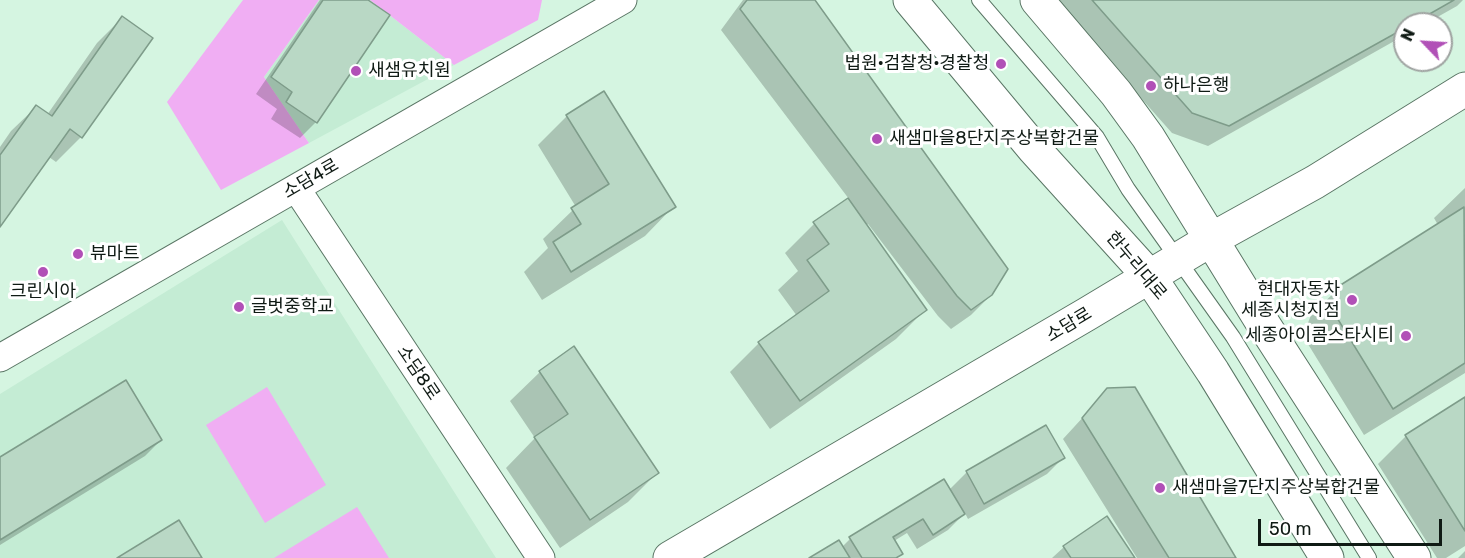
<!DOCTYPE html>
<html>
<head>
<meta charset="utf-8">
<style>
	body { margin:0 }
	#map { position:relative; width:1465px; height:558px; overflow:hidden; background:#d5f5e1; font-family:Rubik,sans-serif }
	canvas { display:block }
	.north { position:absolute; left:1393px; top:12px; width:60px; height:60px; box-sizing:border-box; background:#fff; border:2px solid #9fa3a1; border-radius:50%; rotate:295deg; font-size:16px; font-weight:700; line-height:24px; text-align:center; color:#0f1a14 }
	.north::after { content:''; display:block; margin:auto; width:21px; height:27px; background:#b150b7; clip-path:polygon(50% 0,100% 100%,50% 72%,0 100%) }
	.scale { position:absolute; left:1258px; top:519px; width:184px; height:27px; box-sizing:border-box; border:3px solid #0f1a14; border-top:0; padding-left:8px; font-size:18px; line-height:21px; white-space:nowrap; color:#0f1a14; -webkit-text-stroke:4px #fff; paint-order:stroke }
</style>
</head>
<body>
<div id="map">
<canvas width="1465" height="558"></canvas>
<div class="north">N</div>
<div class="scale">50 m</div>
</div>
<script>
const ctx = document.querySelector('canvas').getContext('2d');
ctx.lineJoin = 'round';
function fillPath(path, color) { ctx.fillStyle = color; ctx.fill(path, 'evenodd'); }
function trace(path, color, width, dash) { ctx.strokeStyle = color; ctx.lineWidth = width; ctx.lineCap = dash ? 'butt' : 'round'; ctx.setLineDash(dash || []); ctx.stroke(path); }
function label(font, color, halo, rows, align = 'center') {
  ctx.font = font + ' Rubik,"Noto Sans KR",sans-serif'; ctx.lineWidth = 6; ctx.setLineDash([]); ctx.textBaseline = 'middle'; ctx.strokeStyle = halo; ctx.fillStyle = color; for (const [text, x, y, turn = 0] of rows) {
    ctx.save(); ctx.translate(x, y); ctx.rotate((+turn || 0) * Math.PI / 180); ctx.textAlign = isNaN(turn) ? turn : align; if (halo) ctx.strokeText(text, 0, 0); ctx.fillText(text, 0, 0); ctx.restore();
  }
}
fillPath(new Path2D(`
	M319,0H370L454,65L309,143L264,77Z
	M282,220L496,558H0V394Z`), '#c4ecd4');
fillPath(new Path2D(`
	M243,0H319L264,77L309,143L221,190L167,102Z
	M370,0H542L538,20L454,65Z
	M267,387L326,485L265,523L206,425Z
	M357,507L389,558H274Z`), '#f0aef3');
fillPath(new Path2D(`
	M320,0H365L388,16L316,122L300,138L271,119L277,109L256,94Z
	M743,0H813L991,295L971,315L951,329L938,316L868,224L866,225L925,310L896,339L770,429L730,372L759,343L797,316L778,290L798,271L785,253L814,224L849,199L721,30Z
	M1054,0H1463L1457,6L1425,24H1405V35L1208,146L1172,133Z
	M122,18L81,137L56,162L49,157L0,225V147L11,131L36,107L47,115L97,43Z
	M567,116L674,206L645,236L542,300L524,272L548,248L543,239L576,207L538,145Z
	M1465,188V373L1364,435L1303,336L1311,315L1340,287L1438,225L1434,218Z
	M540,372L657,473L628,502L560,548L506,468L535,438L510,401Z
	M1108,390L1235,558H1137L1063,439Z
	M1465,399V546L1446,558H1437L1378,464L1406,436Z
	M1046,427L1063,458L1047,474L968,519L965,513L948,530L917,549L907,533L894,541L901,554L897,558H812L842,547L850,539L949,490L967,472Z
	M161,440L145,456L0,545V459Z
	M1064,547L1133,558H1052Z
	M1465,551V558H1458Z`), '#0003');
const building = new Path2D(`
	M323,0H368L390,15L317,123L286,102L292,92L271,77Z
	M747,0H815L1008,269L992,295L971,310L957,296L740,9Z
	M1092,0H1454L1412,24H1405V28L1229,126L1192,113Z
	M122,16L153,38L82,138L70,129L0,227V155L36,105L52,116Z
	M604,91L676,207L571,272L553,242L581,224L571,208L609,184L566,115Z
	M848,198L927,310L800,401L758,342L829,291L807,260L829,244L813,222Z
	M1464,207L1465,363L1393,409L1331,308L1339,286Z
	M574,346L659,473L590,520L534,437L568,414L539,371Z
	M126,380L162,440L0,540V457Z
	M1135,387L1236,558H1169L1082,418L1107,388Z
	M1465,397V531L1405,435Z
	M1046,425L1065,458L984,504L966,471Z
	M944,479L965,514L933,535L923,519L893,537L903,554L896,558H862L849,537Z
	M1107,516L1135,558H1071L1063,546Z
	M179,520L202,558H117Z
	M839,540L850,558H809Z`);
fillPath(building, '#b9d8c5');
trace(building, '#7e9c8a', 1.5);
const lane = new Path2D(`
	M979,0L1097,137L1128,189L1233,337L1369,558`);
const street = new Path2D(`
	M296,188L541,558
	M0,358L623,0`);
const secondary = new Path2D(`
	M910,0L1034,149L1149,276L1213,372L1327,558
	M1037,0L1116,93L1148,137L1262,322L1414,558
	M670,558L1087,314L1212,239L1315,182L1465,89`);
trace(lane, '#597564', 16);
trace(street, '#597564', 29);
trace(secondary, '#597564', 35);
trace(lane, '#fff', 14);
trace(street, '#fff', 27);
trace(secondary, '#fff', 33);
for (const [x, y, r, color] of [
	[1001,64,6,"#b150b7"],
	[356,71,6,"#b150b7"],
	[1151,86,6,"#b150b7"],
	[877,139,6,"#b150b7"],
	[78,254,6,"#b150b7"],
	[43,272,6,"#b150b7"],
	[1352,300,6,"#b150b7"],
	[239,307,6,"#b150b7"],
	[1406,336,6,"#b150b7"],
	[1160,488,6,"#b150b7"]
]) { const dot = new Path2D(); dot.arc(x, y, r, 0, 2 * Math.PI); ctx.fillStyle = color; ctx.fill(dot); trace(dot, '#fff', 2); }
label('18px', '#0f1a14', '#fff', [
	["법원·검찰청·경찰청",989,64,"right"],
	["새샘유치원",368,71],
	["하나은행",1163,86],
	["새샘마을8단지주상복합건물",889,139],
	["뷰마트",90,254],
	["현대자동차",1340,290,"right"],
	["세종시청지점",1340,311,"right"],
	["크린시아",43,292,"center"],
	["글벗중학교",251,307],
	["세종아이콤스타시티",1394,336,"right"],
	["새샘마을7단지주상복합건물",1172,488]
], 'left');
label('18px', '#0f1a14', '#fff', [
	["소담4로",311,179,-30],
	["한누리대로",1136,266,50],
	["소담로",1069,325,-31],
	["소담8로",418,373,56]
]);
</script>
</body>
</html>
